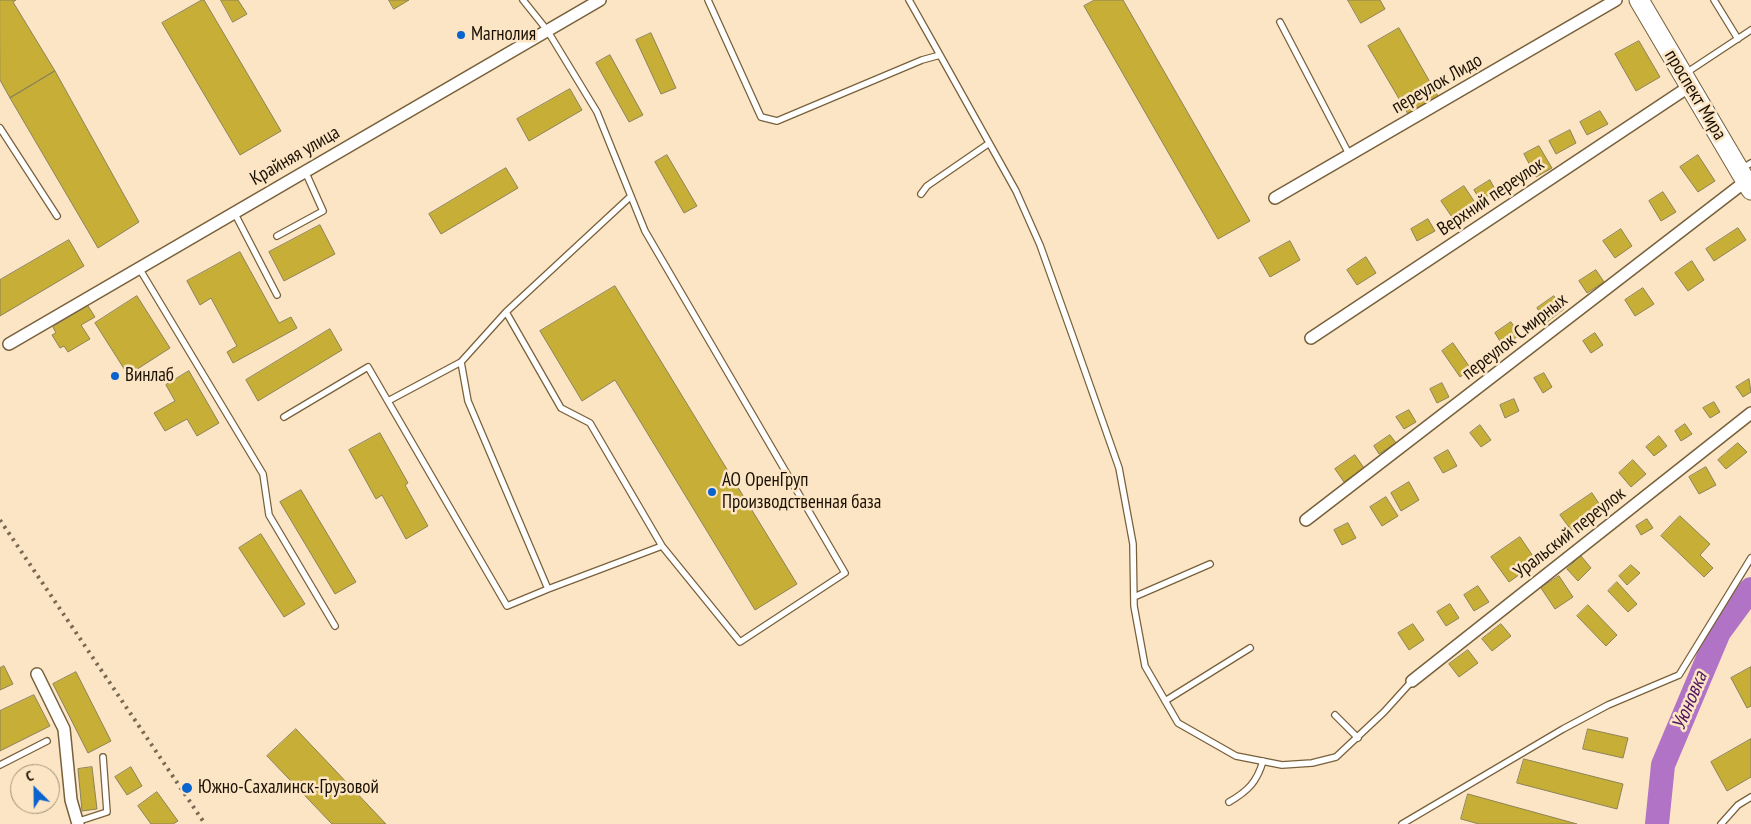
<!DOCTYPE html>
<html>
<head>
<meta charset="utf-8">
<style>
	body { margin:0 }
	#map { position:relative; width:1751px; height:824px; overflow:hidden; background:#fce5c4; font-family:"PT Sans Narrow",sans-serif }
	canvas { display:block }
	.north { position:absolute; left:10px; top:764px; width:50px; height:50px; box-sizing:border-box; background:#fce5c4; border:1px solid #a29077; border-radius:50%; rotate:337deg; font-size:14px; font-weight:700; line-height:20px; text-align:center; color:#1b1103 }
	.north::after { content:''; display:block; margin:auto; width:18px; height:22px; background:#0b63cd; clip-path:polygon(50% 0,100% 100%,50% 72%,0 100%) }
</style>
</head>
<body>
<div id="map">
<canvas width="1751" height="824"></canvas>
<div class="north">С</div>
</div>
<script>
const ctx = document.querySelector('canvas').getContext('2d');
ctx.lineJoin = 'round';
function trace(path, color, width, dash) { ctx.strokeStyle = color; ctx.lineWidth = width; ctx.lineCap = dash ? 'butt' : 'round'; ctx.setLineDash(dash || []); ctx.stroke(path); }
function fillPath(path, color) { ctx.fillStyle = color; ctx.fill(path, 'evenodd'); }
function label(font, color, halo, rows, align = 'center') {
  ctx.font = font + ' "PT Sans Narrow",sans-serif'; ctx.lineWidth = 5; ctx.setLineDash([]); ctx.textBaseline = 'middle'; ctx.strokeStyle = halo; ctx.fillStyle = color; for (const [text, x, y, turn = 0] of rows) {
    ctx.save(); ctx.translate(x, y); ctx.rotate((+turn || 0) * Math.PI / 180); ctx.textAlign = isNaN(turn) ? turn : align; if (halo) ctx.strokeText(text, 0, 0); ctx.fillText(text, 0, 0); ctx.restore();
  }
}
trace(new Path2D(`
	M1657,824L1663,765L1719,632L1751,589`), '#b173c6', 24);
const building = new Path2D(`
	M0,0H16L13,2L55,71L10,98L0,80Z
	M202,0H204L281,131L240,155L162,23Z
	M221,0H238L247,14L233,22Z
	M389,0H409L394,9Z
	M1095,0H1123L1250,221L1218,239L1084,6Z
	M1348,0H1380L1385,9L1361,23Z
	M1399,28L1438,96L1408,114L1368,46Z
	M651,33L676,88L661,94L636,40Z
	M1639,41L1660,77L1636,91L1615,54Z
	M610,55L643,115L629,122L596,63Z
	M55,71L139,222L98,248L10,98Z
	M570,89L582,110L529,141L517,119Z
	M1600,111L1608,124L1587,135L1580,122Z
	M1570,130L1576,143L1556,154L1549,141Z
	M1539,146L1552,168L1536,177L1524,154Z
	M667,155L697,206L684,213L655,162Z
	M1698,155L1715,181L1698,192L1680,167Z
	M506,168L518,188L441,234L429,214Z
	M1490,180L1496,191L1480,200L1474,190Z
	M1464,186L1476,204L1454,220L1441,201Z
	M1663,192L1676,212L1661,221L1649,201Z
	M1428,219L1435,231L1417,241L1411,229Z
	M320,225L335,254L284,281L269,252Z
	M1738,228L1746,240L1714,261L1706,249Z
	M1621,229L1632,246L1615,258L1603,241Z
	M69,240L84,266L0,316V280Z
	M1290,241L1300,260L1270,277L1259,258Z
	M240,252L279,323L291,317L297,328L233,363L227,352L237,346L211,298L200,305L187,281Z
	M1366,257L1376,273L1357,285L1347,270Z
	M1692,261L1704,280L1688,291L1675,273Z
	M1596,270L1604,282L1587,293L1579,281Z
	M615,286L797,584L755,610L615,380L582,401L540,331Z
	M1643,288L1654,304L1635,316L1625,300Z
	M137,296L170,348L128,375L95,323Z
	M1554,296L1564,309L1547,322L1537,308Z
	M88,306L95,317L81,325L90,339L68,352L64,346L60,348L52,335L56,333L53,327Z
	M1511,322L1520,335L1503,346L1495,333Z
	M330,329L342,350L258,401L246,380Z
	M1595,333L1603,345L1591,353L1583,341Z
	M1453,343L1471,369L1460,377L1442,351Z
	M189,371L219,423L197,436L187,419L165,431L154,413L175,401L166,385Z
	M1544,373L1552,387L1543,393L1534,378Z
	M1749,379L1751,392L1743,397L1736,387Z
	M1442,383L1449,397L1437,403L1430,389Z
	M1514,399L1519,411L1505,418L1500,405Z
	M1714,402L1720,412L1710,418L1703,408Z
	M1409,410L1416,422L1404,429L1396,417Z
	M1685,424L1692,434L1681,441L1675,431Z
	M1480,425L1491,440L1481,447L1470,433Z
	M380,433L408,483L405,485L428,526L406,539L382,495L376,499L349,450Z
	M1390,435L1396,443L1379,454L1374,446Z
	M1659,436L1667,446L1654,456L1646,447Z
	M1738,443L1747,452L1726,469L1718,460Z
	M1448,450L1457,466L1443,473L1434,458Z
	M1355,455L1364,468L1344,482L1335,469Z
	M1633,460L1646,474L1631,487L1619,473Z
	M1706,467L1716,485L1699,494L1689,477Z
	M1409,482L1419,500L1401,511L1391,493Z
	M301,490L356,582L335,594L280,502Z
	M1592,493L1602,508L1571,530L1560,515Z
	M1386,497L1398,516L1382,526L1370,507Z
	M1680,516L1710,544L1700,555L1713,568L1704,577L1661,536Z
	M1647,519L1653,528L1641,535L1636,526Z
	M1348,523L1356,538L1342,545L1334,530Z
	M261,534L305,604L284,617L239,548Z
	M1520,537L1537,562L1509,582L1491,557Z
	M1581,556L1591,568L1578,581L1567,569Z
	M1631,565L1640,573L1627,585L1619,576Z
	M1559,576L1573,597L1555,609L1541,588Z
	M1617,582L1637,604L1628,612L1608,591Z
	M1478,586L1489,602L1474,611L1464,595Z
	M1450,604L1459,618L1446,626L1437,612Z
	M1588,605L1617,635L1606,646L1577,616Z
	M1413,624L1424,640L1409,650L1398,633Z
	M1501,624L1511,636L1492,651L1482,639Z
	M1468,650L1478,663L1459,677L1449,664Z
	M4,666L13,684L0,690V668Z
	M1751,667V706L1747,708L1731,678Z
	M76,672L111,741L88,753L53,684Z
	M34,695L50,726L0,751V711Z
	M296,729L386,824H332L267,756Z
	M1588,729L1628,738L1623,758L1583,749Z
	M1751,739V777L1727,791L1711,762Z
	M1524,759L1623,784L1617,809L1517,783Z
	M92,767L97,809L82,811L78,769Z
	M131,767L142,786L127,795L115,777Z
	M157,792L178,821L173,824H151L138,806Z
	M1468,794L1577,824H1479L1461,819Z`);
fillPath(building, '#c7ae37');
trace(building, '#8c8357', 1);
const lane = new Path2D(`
	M708,0L761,117L777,121L922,60L940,55L1016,191L1040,245L1074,340L1119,468L1133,544L1134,606L1145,666L1178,723L1236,756L1282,765L1312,763L1336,757L1384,712L1412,681
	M909,0L940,55
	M1714,0L1738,39
	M1280,22L1349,154
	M1686,73L1751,30
	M0,128L57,216
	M1741,169L1751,163
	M921,194L927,186L988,144
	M234,212L277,295
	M277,236L323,211L305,171
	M139,268L263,474L269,515L335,626
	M506,312L631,196
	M388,401L461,362
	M284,417L368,367L507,606L548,589L468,401L461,362L506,312L561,408L590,423L662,546L740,642L845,573L645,231L597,112L547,30L523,0
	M548,589L662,546
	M1134,597L1210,564
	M1165,701L1250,648
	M1335,715L1358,738
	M0,765L47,741
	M1229,802C1248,791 1257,782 1263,761
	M76,822L107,812L103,757
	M1402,824L1563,729L1608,705L1679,675L1751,558
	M1721,824L1738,805L1751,797`);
const street = new Path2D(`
	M1275,198L1616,0
	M1311,338L1690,86
	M9,344L600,0
	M1306,520L1746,181
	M37,674L64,729L71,800L78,824
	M1412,681L1751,413`);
const primary = new Path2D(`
	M1639,0L1751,190`);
trace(lane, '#78603a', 8);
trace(street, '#78603a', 14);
trace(primary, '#78603a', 21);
trace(lane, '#fff', 5.5);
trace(street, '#fff', 11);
trace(primary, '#fff', 19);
trace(new Path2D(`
	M0,520L205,824`), '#786953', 4, [2.5, 5]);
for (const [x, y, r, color] of [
	[461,35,5,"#0b63cd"],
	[115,376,5,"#0b63cd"],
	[712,492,5,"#0b63cd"],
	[187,788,6,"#0b63cd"]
]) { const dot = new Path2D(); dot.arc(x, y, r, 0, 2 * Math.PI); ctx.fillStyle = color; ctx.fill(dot); trace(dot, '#fce5c4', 2); }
label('19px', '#1b1103', '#fce5c4', [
	["Магнолия",471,35],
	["Винлаб",125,376],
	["АО ОренГруп",722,481],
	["Производственная база",722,503],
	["Южно-Сахалинск-Грузовой",198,788]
], 'left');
label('19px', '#1b1103', '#fce5c4', [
	["переулок Лидо",1437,84,-30],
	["проспект Мира",1695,95,59],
	["Крайняя улица",295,156,-30],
	["Верхний переулок",1491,197,-34],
	["переулок Смирных",1515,337,-38],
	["Уральский переулок",1570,533,-38]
]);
label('italic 20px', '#501561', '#fce5c4', [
	["Уюновка",1690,701,-67]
]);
</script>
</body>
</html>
